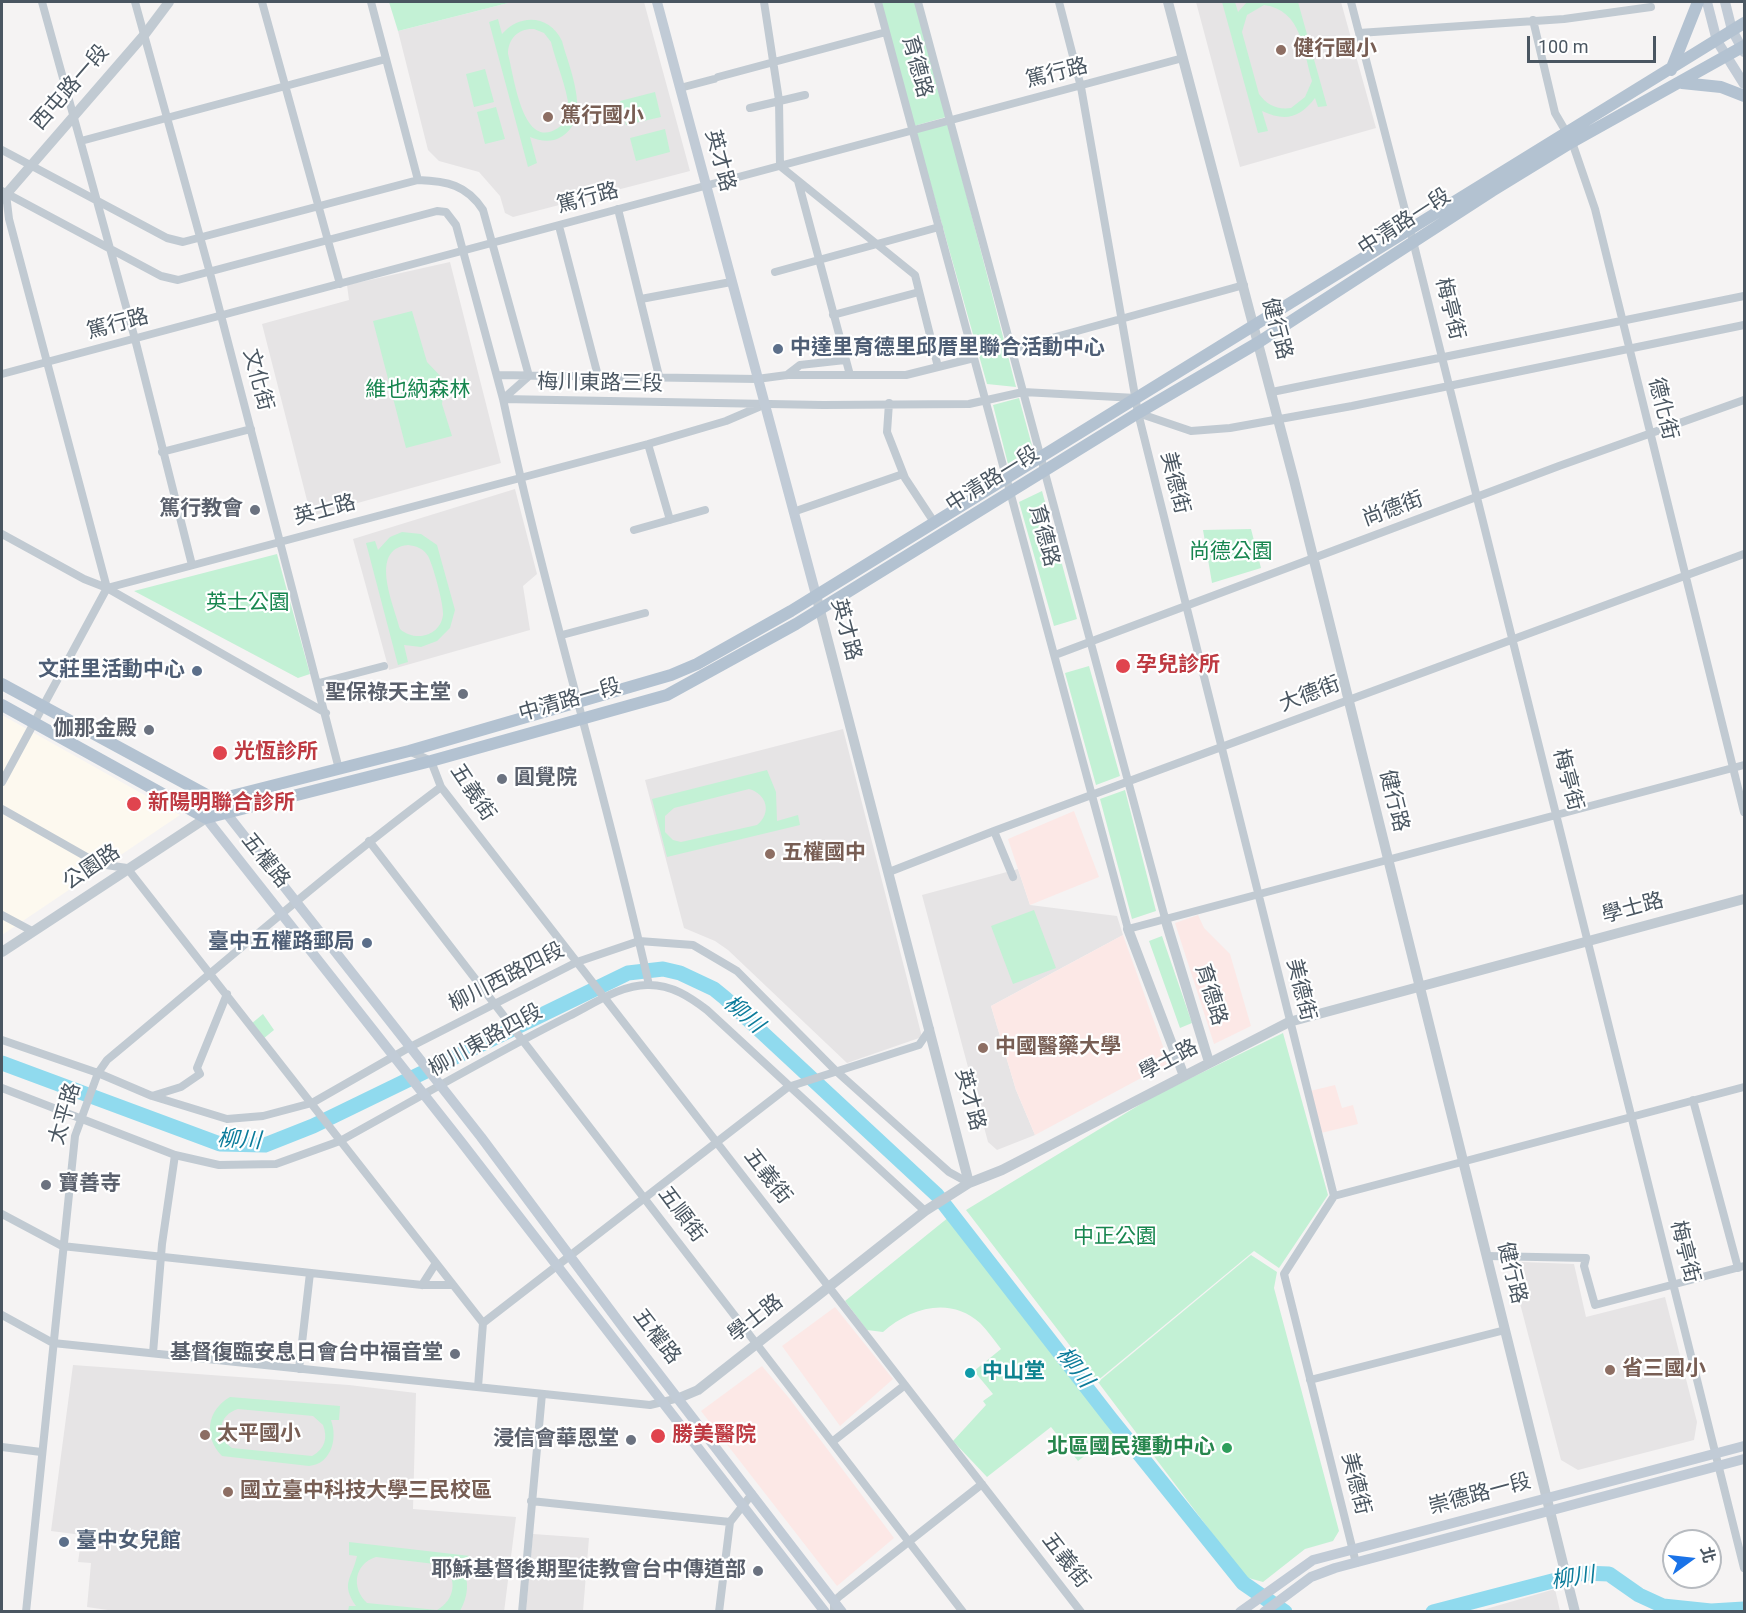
<!DOCTYPE html>
<html>
<head>
<meta charset="utf-8">
<style>
	body { margin:0 }
	#map { position:relative; width:1746px; height:1613px; overflow:hidden; background:#f5f3f3; font-family:Roboto,"Noto Sans TC",sans-serif }
	canvas { display:block }
	.frame { position:absolute; inset:0; border:3px solid #4a5661; pointer-events:none }
	.north { position:absolute; left:1662px; top:1529px; width:60px; height:60px; box-sizing:border-box; background:#fff; border:2px solid #b7bbc0; border-radius:50%; rotate:75deg; font-size:16px; font-weight:700; line-height:24px; text-align:center; color:#4a5661 }
	.north::after { content:''; display:block; margin:auto; width:21px; height:27px; background:#1a73e8; clip-path:polygon(50% 0,100% 100%,50% 72%,0 100%) }
	.scale { position:absolute; left:1527px; top:36px; width:129px; height:27px; box-sizing:border-box; border:3px solid #4a5661; border-top:0; padding-left:8px; font-size:18px; line-height:21px; white-space:nowrap; color:#4a5661; -webkit-text-stroke:4px #fff; paint-order:stroke }
</style>
</head>
<body>
<div id="map">
<canvas width="1746" height="1613"></canvas>
<div class="frame"></div>
<div class="north">北</div>
<div class="scale">100 m</div>
</div>
<script>
const ctx = document.querySelector('canvas').getContext('2d');
ctx.lineJoin = 'round';
function fillPath(path, color) { ctx.fillStyle = color; ctx.fill(path, 'evenodd'); }
function trace(path, color, width, dash) { ctx.strokeStyle = color; ctx.lineWidth = width; ctx.lineCap = dash ? 'butt' : 'round'; ctx.setLineDash(dash || []); ctx.stroke(path); }
function label(font, color, halo, rows, align = 'center') {
  ctx.font = font + ' Roboto,"Noto Sans TC",sans-serif'; ctx.lineWidth = 4.5; ctx.setLineDash([]); ctx.textBaseline = 'middle'; ctx.strokeStyle = halo; ctx.fillStyle = color; for (const [text, x, y, turn = 0] of rows) {
    ctx.save(); ctx.translate(x, y); ctx.rotate((+turn || 0) * Math.PI / 180); ctx.textAlign = isNaN(turn) ? turn : align; if (halo) ctx.strokeText(text, 0, 0); ctx.fillText(text, 0, 0); ctx.restore();
  }
}
fillPath(new Path2D(`
	M2,715L180,815L2,935Z`), '#fdf9ef');
fillPath(new Path2D(`
	M512,2H644L690,171L513,217L505,213L500,196L479,172L439,161L428,150L398,31Z
	M1196,2H1341L1376,128L1240,167Z
	M450,262L501,463L311,516L262,324L349,300L347,285Z
	M515,489L537,574L523,586L530,630L389,670L353,539Z
	M843,729L922,1037L847,1063L728,950L715,941L684,928L645,780Z
	M1018,869L1030,905L1117,916L1123,935L991,1006L1016,1090L1035,1135L997,1150L988,1142L922,895Z
	M1522,1262L1574,1264L1586,1317L1665,1297L1697,1422L1694,1440L1578,1470L1561,1460L1512,1273Z
	M73,1365L349,1385L416,1393L413,1509L516,1517L504,1612H122L87,1607L91,1563L78,1562L82,1535L51,1531Z
	M533,1534L589,1538L583,1611L526,1610Z
	M1555,1589L1560,1611H1479Z`), '#e6e4e5');
fillPath(new Path2D(`
	M1074,811L1099,877L1030,905L1008,839Z
	M1198,915L1204,928L1230,954L1251,1026L1214,1044L1175,923Z
	M1123,935L1169,1063L1035,1135L1016,1090L991,1006Z
	M1335,1085L1342,1108L1353,1105L1358,1124L1321,1133L1310,1091Z
	M835,1307L893,1379L840,1426L782,1346Z
	M762,1366L789,1398L894,1538L837,1586L701,1411Z`), '#fce8e6');
fillPath(new Path2D(`
	M389,2H512L398,31Z
	M881,2H915L946,117L914,126Z
	M1222,2H1235L1238,12L1247,2H1298L1327,106L1318,107L1315,98C1300,118 1285,122 1262,111L1268,131L1258,133ZM1264,5C1302,10 1303,50 1312,81L1305,97L1291,108C1277,110 1267,105 1259,94L1242,32L1247,15Z
	M498,19L502,34C520,13 550,15 562,41C569,68 593,119 561,137C551,143 540,141 530,137L537,163L528,167L489,22ZM534,29L544,33L551,42C556,63 567,87 569,109C570,116 564,124 558,128C522,152 514,75 508,54C508,38 519,28 534,29Z
	M485,69L494,102L474,107L466,74Z
	M655,92L661,117L626,125L620,101Z
	M496,107L505,139L485,144L477,112Z
	M948,124L1016,387L987,384L916,132Z
	M665,129L670,152L636,161L630,138Z
	M412,311L427,362L445,381L442,404L452,436L406,448L373,321Z
	M1019,398L1034,453L1009,468L993,405Z
	M1042,491L1077,619L1054,626L1019,502Z
	M1251,529L1261,568L1212,583L1203,530Z
	M402,532L421,534L437,545L455,610L450,628L437,641L421,647L404,645L408,662L398,665L366,543L375,541L378,550L390,537ZM408,545C416,546 423,548 428,556C433,565 444,605 443,615C440,637 414,642 400,629C394,605 368,549 408,545Z
	M277,554L310,674L298,678L134,591Z
	M1089,666L1120,776L1096,785L1065,673Z
	M767,770L776,792L777,821L798,815L800,825L667,857L652,799ZM749,789C767,794 772,813 757,825L681,842L673,840L665,832V816L674,808Z
	M1125,790L1156,911L1132,919L1100,799Z
	M1034,910L1056,968L1013,984L991,926Z
	M1162,936L1192,1023L1180,1028L1149,941Z
	M263,1014L274,1030L263,1039L251,1024Z
	M1283,1033L1328,1195L1279,1268L1254,1251L1097,1381L966,1210L1154,1096Z
	M949,1217L1114,1433L1078,1461L1051,1427L987,1477L953,1441L986,1405L983,1401L993,1394L974,1371L1001,1349C994,1340 988,1331 980,1323C950,1296 910,1308 883,1332L867,1330L845,1301Z
	M1251,1255L1277,1272L1274,1288L1339,1531L1333,1541L1305,1549L1263,1582L1245,1577L1098,1382Z
	M230,1397L340,1406L339,1420H331C338,1439 331,1464 309,1466L222,1456C203,1437 207,1410 230,1397ZM238,1409L313,1416L323,1425C328,1438 325,1449 312,1456L232,1448C216,1436 218,1415 238,1409Z
	M349,1542L470,1556V1567H462C470,1582 468,1596 460,1611H348L349,1606H356C340,1583 352,1579 357,1556L349,1555ZM376,1557L443,1565C458,1579 455,1600 437,1610L367,1603C351,1588 354,1564 376,1557Z`), '#c3f1d5');
trace(new Path2D(`
	M2,1063L220,1144L265,1145L313,1126L628,973L663,969L680,973L714,989L725,998L937,1195L1111,1419L1243,1583L1285,1612
	M1433,1612L1583,1573L1609,1574L1639,1595L1663,1606L1711,1611L1744,1609`), '#90daee', 15);
trace(new Path2D(`
	M42,2L135,339L192,565
	M135,2L210,273L339,769
	M262,2L340,284
	M371,2L418,180
	M764,2L779,100L780,166L915,275L938,367
	M878,2L1128,929L1744,765
	M918,2L1165,918
	M1059,2L1081,87L1138,413L1334,1196L1284,1274L1356,1563
	M1351,2L1413,241L1744,1568
	M1533,20L1555,113L1572,142L1595,209L1744,812
	M1359,33L1564,19L1651,7
	M718,77L886,32
	M680,88L714,79
	M750,108L805,95
	M81,141L386,59
	M2,150L167,238L183,242L418,180C447,181 467,185 483,210L529,376
	M798,181L850,375
	M2,191L161,276L178,280L437,211L446,212L456,225L503,399L823,405L969,404L1023,392L1136,398
	M6,194L9,219L107,588
	M618,209L659,376
	M559,226L598,376
	M775,272L939,227
	M641,299L731,282
	M833,315L919,292
	M1012,349L1244,285
	M2,374L1183,58
	M497,375L757,379L787,375H906L974,358
	M787,375L800,365L845,360
	M529,376L503,399C545,596 605,788 649,985
	M1272,392L1744,296
	M889,403L887,432L905,478L934,522
	M1138,413L1191,431L1230,428L1352,406L1744,325
	M648,444L670,520
	M162,452L251,429
	M793,512L903,474
	M634,530L705,510
	M2,534L84,579L107,588L326,713
	M562,635L645,613
	M1055,655L1559,466L1744,400
	M319,683L384,666
	M409,751L431,761L441,787L1081,1612
	M2,782L107,588L648,444L726,421L761,406
	M2,809L99,864L127,868L483,1323
	M994,831L1013,877
	M369,841L963,1612
	M889,872L994,831L1744,554
	M2,915L32,931
	M2,1040L98,1073L152,1096L227,1119L263,1116L312,1103L410,1047L577,962L639,941L693,945L737,971L835,1070L949,1172L969,1183
	M2,1088L175,1155L219,1165L276,1164L340,1141C416,1099 492,1055 569,1016C593,1004 622,984 649,985C672,985 690,997 707,1010L925,1211
	M152,1096L181,1087L200,1074L197,1068L227,994
	M1693,1100L1738,1268
	M1334,1196L1744,1087
	M2,1214L62,1246L422,1285H452
	M1487,1256L1586,1258L1584,1266L1595,1305L1744,1266
	M422,1285L436,1263
	M2,1315L53,1343L650,1405L679,1398
	M153,1353L162,1244L175,1155
	M299,1369L310,1273
	M1310,1380L1505,1330
	M478,1387L483,1323L788,1087L919,1045L930,1029
	M832,1442L905,1385
	M2,1447L41,1452
	M531,1501L730,1522
	M26,1612L75,1136L98,1073L107,1060C218,968 326,873 441,787
	M522,1612L542,1394
	M719,1612L730,1522L752,1494
	M834,1612V1601L841,1595L982,1484`), '#c1cad2', 8);
trace(new Path2D(`
	M1168,2L1294,480L1575,1612
	M2,199L145,34L169,2
	M816,595L969,1183
	M1165,918L1209,1062
	M1128,929L1184,1076
	M2,952L206,818
	M679,1398L698,1390L925,1211L969,1183L1002,1170L1289,1022L1744,899`), '#c1cad2', 10);
trace(new Path2D(`
	M657,2L816,595
	M1707,2L1717,41L1744,84
	M1725,2L1732,30L1744,52
	M825,1612L459,1139L206,818L216,800L481,1137L625,1330L842,1612
	M1240,1612L1313,1560L1744,1446
	M1264,1612L1311,1577L1335,1568L1744,1459`), '#c1cbd6', 10);
trace(new Path2D(`
	M1671,70L1698,2
	M1682,83L1721,87L1744,96
	M2,684L216,800L409,751L671,675L697,664L791,611L1744,23
	M2,705L206,818L431,761L667,695L796,624L1138,413L1259,342L1492,191L1572,142L1744,46`), '#b3c2d1', 12);
for (const [x, y, r, color] of [
	[1281,50,6,"#8d6e63"],
	[548,117,6,"#8d6e63"],
	[778,349,6,"#5c6f8a"],
	[255,510,6,"#6b7280"],
	[1123,666,8,"#e0444e"],
	[197,671,6,"#5c6f8a"],
	[463,694,6,"#6b7280"],
	[149,730,6,"#6b7280"],
	[220,753,8,"#e0444e"],
	[502,779,6,"#6b7280"],
	[134,804,8,"#e0444e"],
	[770,854,6,"#8d6e63"],
	[367,943,6,"#5c6f8a"],
	[983,1048,6,"#8d6e63"],
	[46,1185,6,"#6b7280"],
	[455,1354,6,"#6b7280"],
	[1610,1370,6,"#8d6e63"],
	[970,1373,6,"#0f9aa8"],
	[205,1435,6,"#8d6e63"],
	[658,1436,8,"#e0444e"],
	[631,1440,6,"#6b7280"],
	[1227,1448,6,"#2e9e5b"],
	[228,1492,6,"#8d6e63"],
	[64,1542,6,"#5c6f8a"],
	[758,1571,6,"#6b7280"]
]) { const dot = new Path2D(); dot.arc(x, y, r, 0, 2 * Math.PI); ctx.fillStyle = color; ctx.fill(dot); trace(dot, '#fff', 2); }
label('bold 21px', '#785e54', '#fff', [
	["健行國小",1293,50],
	["篤行國小",560,117],
	["五權國中",782,854],
	["中國醫藥大學",995,1048],
	["省三國小",1622,1370],
	["太平國小",217,1435],
	["國立臺中科技大學三民校區",240,1492]
], 'left');
label('21px', '#4a5661', '#fff', [
	["育德路",916,67,75],
	["篤行路",1057,74,-14],
	["西屯路一段",71,88,-49],
	["英才路",719,161,75],
	["篤行路",588,199,-15],
	["中清路一段",1405,223,-33],
	["梅亭街",1449,309,76],
	["篤行路",118,325,-15],
	["健行路",1276,329,75],
	["文化街",257,380,75],
	["梅川東路三段",600,384,1],
	["德化街",1662,409,76],
	["中清路一段",993,480,-32],
	["美德街",1174,483,76],
	["尚德街",1393,510,-20],
	["英士路",325,511,-15],
	["育德路",1043,536,75],
	["英才路",845,630,75],
	["大德街",1310,695,-21],
	["中清路一段",570,701,-16],
	["梅亭街",1567,780,75],
	["五義街",472,793,56],
	["健行路",1393,801,76],
	["五權路",265,861,51],
	["公園路",92,868,-34],
	["學士路",1633,909,-15],
	["柳川西路四段",507,978,-27],
	["美德街",1300,990,76],
	["育德路",1210,995,73],
	["柳川東路四段",486,1041,-29],
	["學士路",1169,1061,-28],
	["英才路",969,1100,75],
	["太平路",66,1114,-74],
	["五義街",767,1177,52],
	["五順街",681,1215,53],
	["梅亭街",1684,1252,76],
	["健行路",1511,1273,76],
	["學士路",756,1319,-38],
	["五權路",656,1337,52],
	["美德街",1355,1484,76],
	["崇德路一段",1480,1495,-15],
	["五義街",1065,1561,52]
]);
label('bold 21px', '#4e5e75', '#fff', [
	["中達里育德里邱厝里聯合活動中心",790,349],
	["文莊里活動中心",185,671,"right"],
	["臺中五權路郵局",355,943,"right"],
	["臺中女兒館",76,1542]
], 'left');
label('21px', '#17864f', '#fff', [
	["維也納森林",418,391],
	["尚德公園",1231,553],
	["英士公園",248,604],
	["中正公園",1115,1238]
]);
label('bold 21px', '#5b616d', '#fff', [
	["篤行教會",243,510],
	["聖保祿天主堂",451,694],
	["伽那金殿",137,730],
	["圓覺院",514,779,"left"],
	["寶善寺",58,1185,"left"],
	["基督復臨安息日會台中福音堂",443,1354],
	["浸信會華恩堂",619,1440],
	["耶穌基督後期聖徒教會台中傳道部",746,1571]
], 'right');
label('bold 21px', '#be3a42', '#fff', [
	["孕兒診所",1136,666],
	["光恆診所",234,753],
	["新陽明聯合診所",148,804],
	["勝美醫院",672,1436]
], 'left');
label('bold 21px', '#0d838f', '#fff', [
	["中山堂",982,1373]
], 'left');
label('bold 21px', '#27864d', '#fff', [
	["北區國民運動中心",1215,1448]
], 'right');
label('italic 22px', '#0c7c9b', '#fff', [
	["柳川",743,1015,41],
	["柳川",239,1141,3],
	["柳川",1074,1368,52],
	["柳川",1573,1579,-9]
]);
</script>
</body>
</html>
